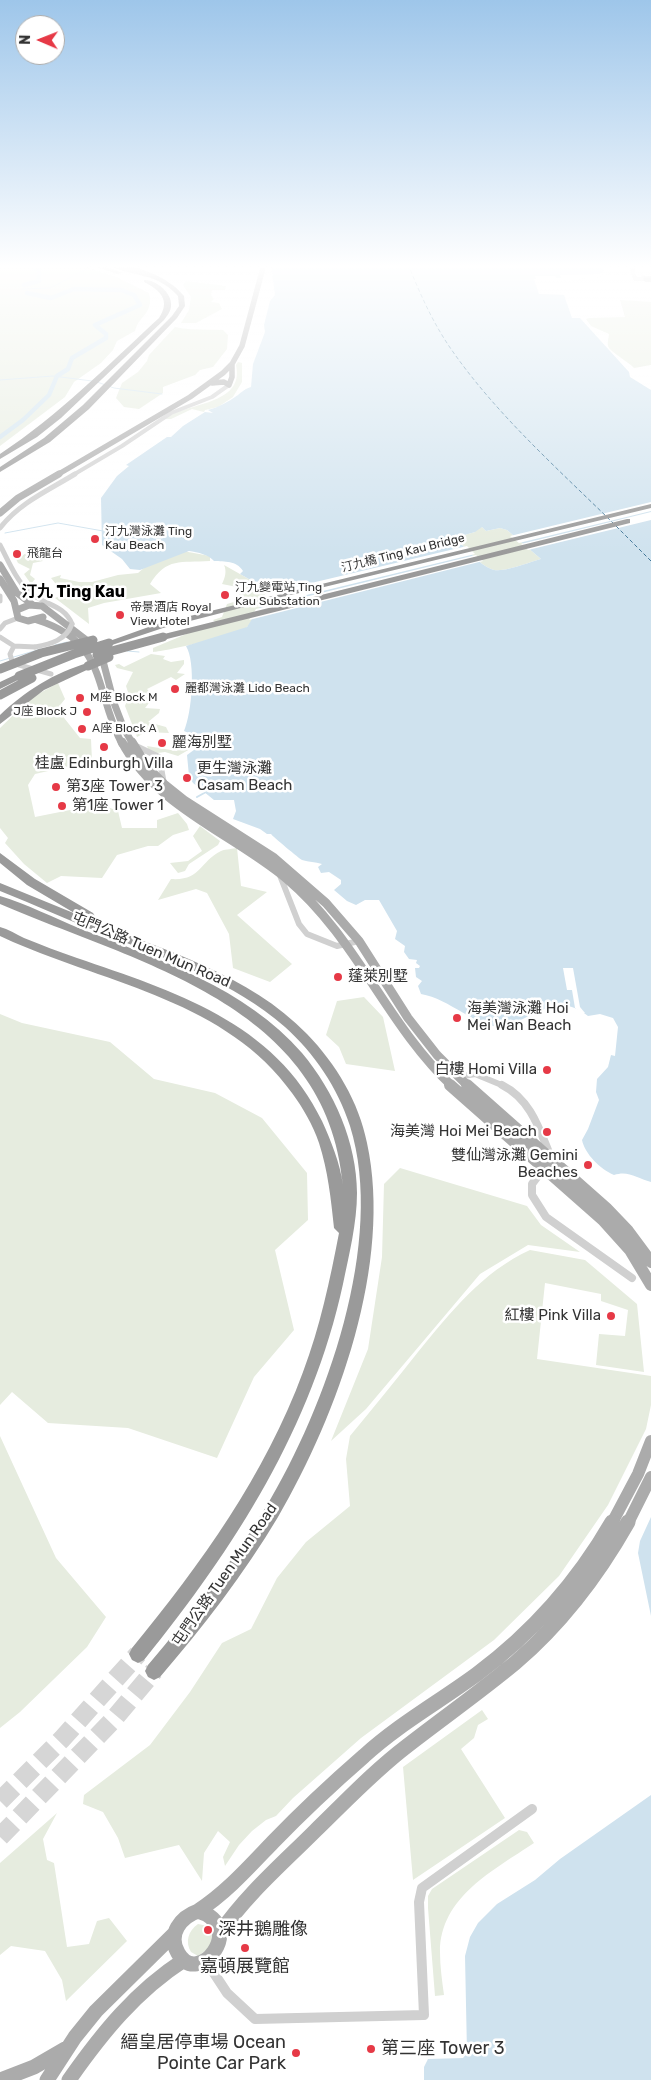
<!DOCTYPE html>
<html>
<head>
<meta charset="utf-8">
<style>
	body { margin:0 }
	#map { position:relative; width:651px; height:2080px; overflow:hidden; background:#fff; font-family:Rubik,sans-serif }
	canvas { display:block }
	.north { position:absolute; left:15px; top:15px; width:50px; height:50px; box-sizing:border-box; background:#fff; border:1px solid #adadad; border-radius:50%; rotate:271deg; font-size:14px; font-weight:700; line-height:20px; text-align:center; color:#333 }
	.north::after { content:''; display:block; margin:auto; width:18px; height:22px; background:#e63946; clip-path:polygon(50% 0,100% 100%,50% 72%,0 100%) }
</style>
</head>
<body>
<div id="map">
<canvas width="651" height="2080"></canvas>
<div class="north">N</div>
</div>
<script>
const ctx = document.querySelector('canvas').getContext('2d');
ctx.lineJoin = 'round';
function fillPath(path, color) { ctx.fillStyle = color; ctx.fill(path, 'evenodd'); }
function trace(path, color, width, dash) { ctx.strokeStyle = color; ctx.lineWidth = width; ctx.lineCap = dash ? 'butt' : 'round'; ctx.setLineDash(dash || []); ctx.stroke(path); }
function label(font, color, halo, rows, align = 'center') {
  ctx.font = font + ' Rubik,"Noto Sans TC",sans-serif'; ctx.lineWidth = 5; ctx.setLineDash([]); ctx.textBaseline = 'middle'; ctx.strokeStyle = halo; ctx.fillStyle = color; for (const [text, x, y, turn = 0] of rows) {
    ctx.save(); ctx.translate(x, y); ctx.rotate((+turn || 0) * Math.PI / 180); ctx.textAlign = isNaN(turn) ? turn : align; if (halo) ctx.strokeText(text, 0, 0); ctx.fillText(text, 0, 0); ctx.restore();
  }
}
fillPath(new Path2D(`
	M0,264H77L116,277L149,293C154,314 139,315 135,331L117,341L113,350L101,363L74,382L65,397L0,446Z
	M186,281L226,286L225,290H212L211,295L214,299L211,302L219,303L222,309L196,323H181L189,310L191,297L183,285Z
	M620,300L651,302V365L634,368C629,362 610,352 608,346C607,343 609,337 609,334L591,326L586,319L589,318L625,317Z
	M175,327C191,331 207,329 223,330L228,335L227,349L213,367L200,370L195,375L163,387V393L139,409L124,407L116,398L122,383L138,372L147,361L149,355Z
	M238,362L242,363V382L233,397L218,407L205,410L204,412L192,409L171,419H164C186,402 245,406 236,365Z
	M482,527L486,531L500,528L507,530L541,559C529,562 502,574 491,569C480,565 470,552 461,544V536L475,532L473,529Z
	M183,551L210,556V561C180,563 167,557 150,584L161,593L104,603L88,608L89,624L55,598L64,594L51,578L61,575L60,578L79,582H92L118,575L138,573L152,561Z
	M13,553L22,556L26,553L29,556L37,554L43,561L33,563L30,575L35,579L31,584L24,574L30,569L18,563Z
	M224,565L270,591C265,599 253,623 247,627C238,635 167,651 153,652V648L215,622L213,620L222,617L227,604L237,601L242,588L222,584C225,578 227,571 224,565Z
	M151,654L165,656L163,659L171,662L184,660V664L177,673L185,674L176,680L171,677L147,689L154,697L145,708L160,709L159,713L148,722L166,727L169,733L146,732L137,737L125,706L129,695L126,686L133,672L117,668L115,665L119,664L124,667Z
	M58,683L65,699L57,709L80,738L91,739L92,761L35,774L28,785L35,817L100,804L118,811L122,828H157V820L178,813L187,824L189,830L173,835L158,846H148L117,855L102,878L61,876L47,883L24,864L5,843L8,838L0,828V728L31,698Z
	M178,742L193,743L190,749L178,756L165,752L150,754L147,746L177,751Z
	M200,826L220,841L218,845L189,864L185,871L178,873L170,863L188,861L202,851L193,836Z
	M237,848L241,886L267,892L237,915L292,964L270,982L233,968L229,934L207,893L196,889L158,900L171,879C201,881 199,862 221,851C226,849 233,849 237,848Z
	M364,997L383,1017L395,1071L346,1064L339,1047L326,1035L337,1001Z
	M0,1014L22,1023L110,1042L154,1079L215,1093L262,1118L307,1173L308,1220L275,1250L294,1330L254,1377L217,1458L128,1428L48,1423L12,1392L0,1405Z
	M400,1168L527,1206L541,1225L580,1252L528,1245L480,1274L366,1409L331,1441L368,1349L382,1257L384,1184Z
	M530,1250L585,1260L637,1304L644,1372L596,1365L599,1334L625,1336L628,1310L601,1301V1294L545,1283L537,1359L651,1376V1405L646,1429L608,1505L559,1576L494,1640L361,1738L293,1798L276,1816L266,1820L252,1831L239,1845L225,1866L223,1857L230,1842L218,1831L204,1853L202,1881L179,1845L125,1858L118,1838L103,1812L83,1804L84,1795L150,1745L190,1692L222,1643L251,1629L277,1578L306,1542L350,1506L346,1459L350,1436C373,1408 396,1380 418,1352C451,1312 482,1272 530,1250Z
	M0,1436L56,1558L106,1617L87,1647L20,1712L0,1728Z
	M482,1710L488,1719L478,1725L474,1738L461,1749L505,1818L413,1880L403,1767Z
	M57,1813L43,1839L47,1860L54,1863L67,1947L89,1944L97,1921L109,1918L127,1941L66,2001L62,1980L45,1951L11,1946L0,1955V1863Z
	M519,1830L527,1832L534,1843C494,1870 440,1897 440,1952C440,1966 442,1981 444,1995L435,1996L428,1908V1896L432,1889Z
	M198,1924L208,1926L213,1934L211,1947L198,1956L191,1952C185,1942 188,1931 198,1924Z`), '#e6ecdf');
fillPath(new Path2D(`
	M271,264H602L604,272L599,274L560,279H534L539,294L564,295L572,318H580L629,372L630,377L651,390V1182C637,1178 628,1170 614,1175C600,1169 585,1154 582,1140L588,1129L599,1100L596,1092L597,1079L608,1067L611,1055L615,1056L618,1027L613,1018L600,1014L588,1016C571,1002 557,1004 536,1012C529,1015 523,1020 515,1022L512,1027C479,1032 452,999 421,994L418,986L422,981L416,977L415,968H419L420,966L416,963L417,960L409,959L404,952L405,946L395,939L397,931L379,900H365L356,905L347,901L334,890L341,884V880L329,872L321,873L318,867L322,864C315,862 309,862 302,860C300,859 272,836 271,834H267L260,829L233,819L236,811L234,800H214L193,783L189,776L187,755L198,747L193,735L184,731C192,713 196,662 186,646L247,627L270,591L240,574L243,571C236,560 225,562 214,561C209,555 198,552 189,551L140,570L130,569L122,559L102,545L101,498L117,476L129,466L126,465L167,437H171L183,426L205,412L213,413L208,410C219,407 228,402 238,395C243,391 245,389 251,387L253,364L265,332L264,325L270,301L275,295ZM482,527L486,531L500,528L507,530L541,559C529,562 502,574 491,569C480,565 470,552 461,544V536L475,532Z
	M651,1517V1616L638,1553L640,1541Z
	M651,1795V2080H424V2067L428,2059L463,2058L467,2053L465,1956L470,1937L478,1923L497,1904L535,1880L560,1859Z`), '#cfe2ee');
fillPath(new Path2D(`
	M605,274L600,277L561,281H537L539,287L535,276H555L556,278H561L560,275Z
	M651,502V511L519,543L510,536Z
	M651,512V520L528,550L521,544Z
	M467,546L475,554L257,607L265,594Z
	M476,555L483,561L249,620L256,609Z
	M563,968H573L580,1007L585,1013H582L575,1008L572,990H567Z`), '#fff');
trace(new Path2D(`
	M22,289L50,288L87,269
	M0,380L53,376L92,381
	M97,382L114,388L162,394
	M5,533L58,523L103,531
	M55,645L67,642
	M127,651L139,652
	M0,661L41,649`), '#cfe2ee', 1);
trace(new Path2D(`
	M197,797L206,792`), '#cfe2ee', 2);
trace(new Path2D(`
	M24,285L39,281V270L28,264
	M0,437L23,420L49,395L57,376L68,369L72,358L106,338V334L95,325L140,305L134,295L121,290L74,289L51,298L27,293`), '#cfe2ee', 4.5);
trace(new Path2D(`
	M408,264C420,294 433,323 451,349C496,414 557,468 613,523
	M616,526L651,561`), '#3f7597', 1, [4, 2.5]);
trace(new Path2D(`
	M0,1801L62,1739L138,1654
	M0,1837L113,1720L154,1671`), '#d6d6d6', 19, [19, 9]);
trace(new Path2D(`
	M631,264L635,279H646L643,277
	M73,475L122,446L171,413L212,397L229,385`), '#d0d0d0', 4);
trace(new Path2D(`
	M0,528C19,503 49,490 75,474
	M0,545C8,560 16,580 29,592C43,605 64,604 72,624
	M0,596V601
	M0,629L5,623L18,618
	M0,637L14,646L35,647
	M14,646L10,654L12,661L19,665L51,674`), '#d0d0d0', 5);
trace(new Path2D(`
	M134,745L159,757L164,784
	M279,873L299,924L307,934L337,946L359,941
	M458,1077L475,1074L504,1086`), '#d0d0d0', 6);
trace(new Path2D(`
	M502,1085C530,1099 539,1128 550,1155
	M544,1168L532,1184V1195L546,1217L632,1278`), '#d0d0d0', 8);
trace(new Path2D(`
	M206,1961L227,1993L255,2019L424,2015L419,1902L422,1888L532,1809`), '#d0d0d0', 10);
trace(new Path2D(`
	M646,279H651
	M212,383L224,382L229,385L232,377V364
	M57,475L190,397L223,373L232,364L242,346L264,264`), '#ababab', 5.5);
trace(new Path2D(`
	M0,513L18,498L59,474
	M0,565L17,593L33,605
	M0,579L14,601L18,618L28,621L43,617
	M17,610L29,605L42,606L89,642L103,661L114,703L124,729L133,744
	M37,620C108,642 94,691 122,744`), '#ababab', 7);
trace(new Path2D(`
	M122,742C157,808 232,833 287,879C356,937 387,1025 452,1086
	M132,742L148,768L164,784L184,800L273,857L326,903L359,941L408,1018L437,1055L468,1086`), '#ababab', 9);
trace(new Path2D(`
	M450,1085L603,1220L630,1250L651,1285
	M467,1085L606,1208L628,1231L651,1262
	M612,1523L638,1474L651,1441
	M628,1523L651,1477`), '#ababab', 12);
trace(new Path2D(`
	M198,1911C227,1892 249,1867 273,1842C302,1812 333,1783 364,1756C399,1724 439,1702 477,1674C532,1633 578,1581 612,1522
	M198,1911C248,1926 198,1989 178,1953C167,1934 181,1917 198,1911Z
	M220,1933C247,1894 282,1864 315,1831C345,1802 374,1771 407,1746C443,1718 480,1692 515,1663C562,1623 598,1575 628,1522
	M3,2079L34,2067L65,2049
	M47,2080L75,2037L96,2011L175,1933
	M69,2080C102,2033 136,1991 184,1960`), '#ababab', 15);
fillPath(new Path2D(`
	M88,264H98L122,273L117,274Z
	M107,264C134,264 167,275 184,296L185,306L177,318L89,409L50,442L0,472V467L44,438L83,405L172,316L179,306L178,296C156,271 131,278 107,264Z
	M144,280C155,279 173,293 171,306C171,311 167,316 164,320L61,418L37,437L0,459V454C59,415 108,365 159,318C171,300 160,290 144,282Z
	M651,504V508L287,596L163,628L109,646L104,643L157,624Z
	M627,519H630V523L163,640L158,637L160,635Z
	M88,663L93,666L91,668L44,690L0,724V715C24,692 55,672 88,663Z
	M19,673L24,676L22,678L0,689V682Z
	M0,853L35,879L93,913L95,916L90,920C165,951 249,974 307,1034C336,1064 359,1102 367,1143C393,1263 338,1414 278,1517C244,1574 203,1627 160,1677L154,1680L148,1677L145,1671L148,1665C190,1615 232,1563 266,1507C326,1407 386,1241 350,1126C338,1088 314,1053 285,1027C233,982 168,959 106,935C70,921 35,905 0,891V883L76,914L27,885L0,863Z
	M0,896C27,904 54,918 81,929C158,959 246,988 302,1053C334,1091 357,1143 357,1193C357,1223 349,1255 343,1284C312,1427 235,1548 144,1660L138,1663L132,1660L129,1654L132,1648C201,1564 265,1475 303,1372C320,1327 330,1280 339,1233L334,1228C331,1199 328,1171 319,1143C313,1125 303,1108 292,1093C227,1002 110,984 13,942L0,936V927C8,929 16,934 24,938C42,945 59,952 77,958C173,991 275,1022 322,1121C331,1141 340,1163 343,1185C327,1004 139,964 0,904Z`), '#9a9a9a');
trace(new Path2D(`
	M35,647C51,644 66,640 72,624`), '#d0d0d0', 5);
trace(new Path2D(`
	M97,655L163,637
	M88,666L109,657
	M0,669L41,653L93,640
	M19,676L74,654L109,643
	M0,695L32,678`), '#9a9a9a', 9);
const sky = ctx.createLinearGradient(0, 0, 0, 555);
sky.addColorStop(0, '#9ec6ea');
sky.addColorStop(0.48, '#fff');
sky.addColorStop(1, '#ffffff00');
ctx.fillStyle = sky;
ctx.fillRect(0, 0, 651, 555);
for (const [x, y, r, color] of [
	[95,539,5,"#e63946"],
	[17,554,5,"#e63946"],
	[225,595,5,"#e63946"],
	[120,615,5,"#e63946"],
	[175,689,5,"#e63946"],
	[80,698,5,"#e63946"],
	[87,712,5,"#e63946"],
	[82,729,5,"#e63946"],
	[162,743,5,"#e63946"],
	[104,747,5,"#e63946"],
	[187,778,5,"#e63946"],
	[56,787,5,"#e63946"],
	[62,806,5,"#e63946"],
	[338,977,5,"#e63946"],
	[457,1018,5,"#e63946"],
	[547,1070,5,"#e63946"],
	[547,1132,5,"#e63946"],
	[588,1165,5,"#e63946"],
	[611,1316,5,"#e63946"],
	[208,1930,5,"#e63946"],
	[245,1948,5,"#e63946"],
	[371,2049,5,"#e63946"],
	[296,2053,5,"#e63946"]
]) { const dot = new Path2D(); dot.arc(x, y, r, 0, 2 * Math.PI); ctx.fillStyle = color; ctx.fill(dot); trace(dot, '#fff', 2); }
label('12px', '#333', '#fff', [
	["汀九灣泳灘 Ting",105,532],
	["Kau Beach",105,546],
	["飛龍台",27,554],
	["汀九變電站 Ting",235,588],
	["Kau Substation",235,602],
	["帝景酒店 Royal",130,608],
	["View Hotel",130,622],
	["麗都灣泳灘 Lido Beach",185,689],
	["M座 Block M",90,698],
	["J座 Block J",77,712,"right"],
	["A座 Block A",92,729]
], 'left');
label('12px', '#333', '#fff', [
	["汀九橋 Ting Kau Bridge",403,553,-14]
]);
label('15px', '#333', '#fff', [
	["麗海別墅",172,743],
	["桂盧 Edinburgh Villa",104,764,"center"],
	["更生灣泳灘",197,769],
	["Casam Beach",197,786],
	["第3座 Tower 3",66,787],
	["第1座 Tower 1",72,806],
	["蓬萊別墅",348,977],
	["海美灣泳灘 Hoi",467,1009],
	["Mei Wan Beach",467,1026],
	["白樓 Homi Villa",537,1070,"right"],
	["海美灣 Hoi Mei Beach",537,1132,"right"],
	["雙仙灣泳灘 Gemini",578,1156,"right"],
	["Beaches",578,1173,"right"],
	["紅樓 Pink Villa",601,1316,"right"]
], 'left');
label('15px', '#333', '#fff', [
	["屯門公路 Tuen Mun Road",151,950,23],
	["屯門公路 Tuen Mun Road",225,1575,-55]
]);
label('bold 16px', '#000', '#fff', [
	["汀九 Ting Kau",73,592]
]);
label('18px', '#333', '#fff', [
	["深井鵝雕像",218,1930],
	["嘉頓展覽館",245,1967,"center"],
	["縉皇居停車場 Ocean",286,2043,"right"],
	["Pointe Car Park",286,2064,"right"],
	["第三座 Tower 3",381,2049]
], 'left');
</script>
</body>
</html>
